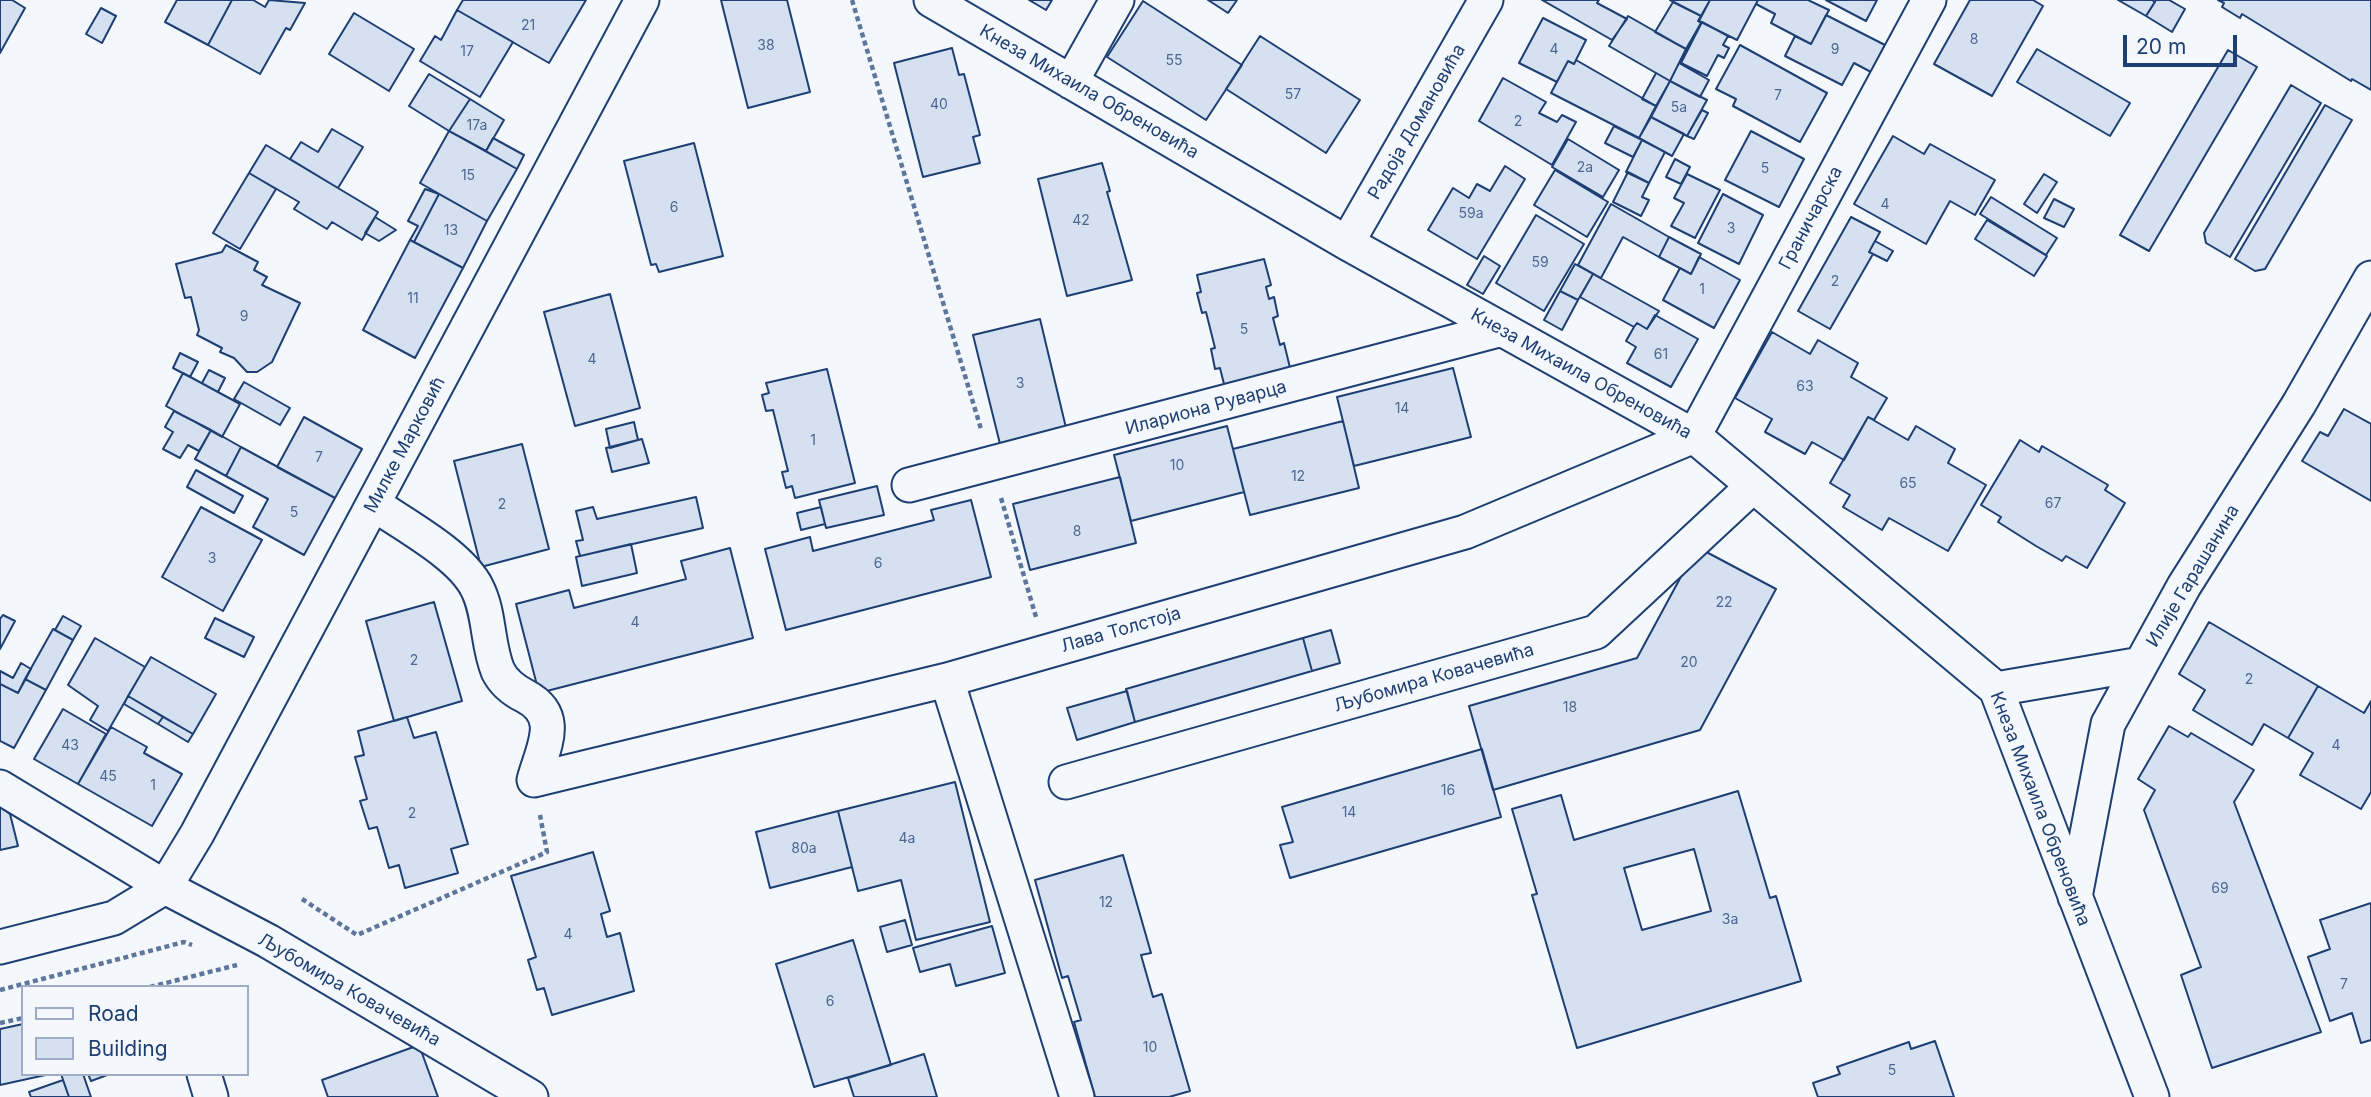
<!DOCTYPE html>
<html>
<head>
<meta charset="utf-8">
<style>
	body { margin:0 }
	#map { position:relative; width:2371px; height:1097px; overflow:hidden; background:#f4f7fb; font-family:Inter,sans-serif }
	canvas { display:block }
	.legend { position:absolute; left:21px; top:985px; width:228px; height:91px; box-sizing:border-box; background:#f4f7fb; border:2px solid #9eadc5; margin:0; padding:9px 12px; list-style:none; font-size:21px; color:#1d3f73 }
	.legend li { display:flex; align-items:center; gap:14px; height:35px }
	.legend b { width:35px; border:2px solid #9eadc5 }
	.scale { position:absolute; left:2123px; top:35px; width:114px; height:32px; box-sizing:border-box; border:4px solid #1d3f73; border-top:0; padding-left:9px; font-size:21px; line-height:24px; white-space:nowrap; color:#1d3f73; -webkit-text-stroke:5px #f4f7fb; paint-order:stroke }
</style>
</head>
<body>
<div id="map">
<canvas width="2371" height="1097"></canvas>
<ul class="legend">
<li><b style="height:9px;background:#f4f7fb"></b>Road</li>
<li><b style="height:19px;background:#d5e0f0"></b>Building</li>
</ul>
<div class="scale">20 m</div>
</div>
<script>
const ctx = document.querySelector('canvas').getContext('2d');
ctx.lineJoin = 'round';
function fillPath(path, color) { ctx.fillStyle = color; ctx.fill(path, 'evenodd'); }
function trace(path, color, width, dash) { ctx.strokeStyle = color; ctx.lineWidth = width; ctx.lineCap = dash ? 'butt' : 'round'; ctx.setLineDash(dash || []); ctx.stroke(path); }
function label(font, color, halo, rows, align = 'center') {
  ctx.font = font + ' Inter,sans-serif'; ctx.lineWidth = 5; ctx.setLineDash([]); ctx.textBaseline = 'middle'; ctx.strokeStyle = halo; ctx.fillStyle = color; for (const [text, x, y, turn = 0] of rows) {
    ctx.save(); ctx.translate(x, y); ctx.rotate((+turn || 0) * Math.PI / 180); ctx.textAlign = isNaN(turn) ? turn : align; if (halo) ctx.strokeText(text, 0, 0); ctx.fillText(text, 0, 0); ctx.restore();
  }
}
const building = new Path2D(`
	M0,0H12L25,8L0,53Z
	M177,0H232L208,45L165,22Z
	M232,0H253L265,7L269,0L305,3L290,30L286,28L260,74L208,45Z
	M463,0H586L549,63L457,10Z
	M721,0H787L810,92L748,108Z
	M1029,0H1052L1046,10Z
	M1208,0H1237L1228,13Z
	M1542,0H1599L1597,3L1627,19L1612,40Z
	M1670,0H1710L1701,16Z
	M1710,0H1758L1737,40L1699,21Z
	M1758,0H1808L1829,10L1811,44L1771,23L1775,14L1756,4Z
	M1826,0H1877L1866,21Z
	M1970,0H2033L2043,6L1992,96L1934,64Z
	M2118,0H2152L2155,2L2146,16Z
	M2156,0H2169L2185,9L2172,32L2146,16Z
	M2218,0H2371V90L2352,79L2351,81L2242,14L2240,18L2222,7L2224,3Z
	M1143,1L1242,65L1206,120L1107,57Z
	M1673,2L1701,16L1698,21L1701,23L1686,49L1655,32Z
	M101,8L116,16L102,43L86,34Z
	M457,10L513,42L480,97L420,61L435,36L441,40Z
	M354,13L414,49L389,91L329,54Z
	M1826,15L1885,45L1871,72L1854,63L1842,85L1785,56L1795,36L1811,44Z
	M1628,16L1686,49L1670,81L1609,46Z
	M1543,18L1586,40L1574,64L1568,61L1557,82L1519,63Z
	M1702,22L1728,36L1723,45L1729,48L1724,58L1718,55L1707,76L1681,63Z
	M1260,36L1360,100L1326,153L1226,89Z
	M1740,45L1827,93L1800,142L1733,106L1736,99L1716,89Z
	M952,48L959,75L964,74L980,135L973,137L980,163L923,177L894,63Z
	M2037,49L2130,103L2110,136L2017,82Z
	M2228,50L2257,67L2149,251L2120,235Z
	M1576,60L1656,106L1639,138L1551,93L1568,61L1574,64Z
	M1679,63L1709,80L1700,97L1670,81Z
	M1656,73L1670,81L1656,106L1642,99Z
	M429,74L470,99L449,131L409,106Z
	M1503,78L1546,102L1539,113L1557,122L1562,115L1576,122L1552,165L1479,121Z
	M1670,81L1707,100L1687,136L1651,117Z
	M2291,85L2321,103L2230,257L2206,243L2204,233Z
	M470,99L504,120L486,151L449,131Z
	M2325,105L2352,120L2265,269L2255,271L2235,259Z
	M1702,110L1708,113L1694,139L1687,136Z
	M1651,117L1684,134L1672,156L1639,138Z
	M1614,126L1642,140L1633,157L1605,143Z
	M332,129L363,147L338,188L290,159L301,142L318,152Z
	M449,131L517,169L487,221L420,183Z
	M1751,131L1804,159L1779,207L1725,180Z
	M1893,136L1924,154L1930,144L1995,180L1975,215L1950,201L1926,244L1854,204Z
	M493,138L524,155L517,169L486,151Z
	M1568,139L1619,170L1603,197L1552,167Z
	M1642,140L1665,152L1649,183L1626,172Z
	M694,143L723,256L659,272L656,264L651,265L624,161Z
	M266,145L378,212L362,240L332,222L327,229L294,209L299,202L249,173Z
	M1675,159L1690,167L1681,184L1666,177Z
	M1102,163L1110,191L1107,192L1132,280L1067,296L1038,179Z
	M1505,166L1525,179L1477,259L1428,230L1453,188L1469,198L1477,184L1490,191Z
	M1555,170L1608,202L1587,237L1534,205Z
	M1628,172L1649,183L1642,197L1649,200L1641,216L1613,202Z
	M249,173L276,189L240,249L213,233Z
	M1687,174L1720,190L1695,238L1671,226L1684,203L1674,198Z
	M2044,174L2057,182L2037,213L2024,204Z
	M425,189L439,194L414,242L410,240L418,226L408,221Z
	M439,194L487,221L463,268L414,242Z
	M1723,194L1763,215L1739,264L1698,243Z
	M1991,197L2057,238L2046,255L1980,214Z
	M2054,199L2074,209L2064,227L2044,218Z
	M1611,204L1669,237L1659,257L1623,237L1601,278L1578,265Z
	M1536,215L1584,244L1544,311L1496,283Z
	M375,217L396,230L379,241L365,233Z
	M1851,217L1880,232L1869,252L1873,254L1830,329L1798,311Z
	M1987,220L2047,256L2034,276L1975,239Z
	M1669,237L1701,254L1691,274L1659,257Z
	M410,240L463,268L415,358L363,330Z
	M1875,241L1893,251L1887,261L1869,252Z
	M226,245L258,262L254,270L267,277L262,285L300,303L272,362L257,372H247L234,358L220,352L222,348L197,335L199,330L191,297L185,298L176,264L222,252Z
	M1484,256L1500,266L1483,294L1467,285Z
	M1699,257L1740,280L1714,328L1663,300L1680,268L1691,274Z
	M1264,259L1271,285L1266,287L1269,299L1274,297L1278,316L1273,318L1280,345L1284,343L1291,372L1225,388L1220,368L1215,369L1211,349L1215,348L1206,312L1202,313L1197,293L1201,292L1197,275Z
	M1575,264L1593,274L1578,300L1560,291Z
	M1593,274L1659,311L1647,329L1637,323L1634,327L1580,297Z
	M1560,291L1578,300L1562,330L1544,320Z
	M610,294L640,408L575,426L544,312Z
	M1655,315L1698,339L1671,387L1627,363L1636,347L1626,341L1634,327L1637,323L1647,329Z
	M1040,319L1067,432L1001,448L973,335Z
	M1772,332L1810,354L1818,340L1858,363L1851,377L1887,398L1874,420L1868,417L1844,460L1812,442L1805,454L1765,432L1772,419L1735,398Z
	M180,353L198,362L190,377L173,368Z
	M1453,368L1471,437L1354,466L1337,397Z
	M827,369L855,483L795,498L792,486L786,488L782,472L788,471L773,410L766,411L762,395L769,393L766,383Z
	M209,370L225,378L218,392L202,383Z
	M183,373L240,404L222,437L166,406Z
	M244,382L290,408L280,425L234,399Z
	M2344,409L2371,424V501L2302,461L2320,432L2328,436Z
	M174,411L211,430L199,451L188,445L180,458L163,449L173,432L165,427Z
	M304,417L362,449L335,498L277,467Z
	M1868,417L1908,440L1916,426L1955,449L1948,463L1986,485L1948,551L1889,518L1882,530L1843,507L1850,495L1830,483Z
	M1343,421L1359,488L1250,515L1233,449Z
	M634,422L638,440L610,448L606,429Z
	M1227,426L1244,492L1131,521L1114,455Z
	M211,430L241,447L226,476L195,459Z
	M642,439L649,463L612,472L606,448Z
	M2020,440L2039,452L2042,446L2108,485L2105,490L2125,503L2087,568L2066,556L2062,561L2036,546L1998,522L2001,517L1981,505Z
	M522,444L549,549L481,567L454,461Z
	M241,447L335,498L304,555L253,527L268,499L226,476Z
	M196,470L243,496L234,513L187,487Z
	M1120,477L1136,543L1030,570L1013,504Z
	M877,486L884,515L826,528L819,500Z
	M696,497L703,528L580,556L576,541L583,540L576,511L593,507L597,519Z
	M971,500L991,577L786,630L765,549L810,537L813,551L934,520L931,510Z
	M201,507L262,540L223,611L162,577Z
	M821,507L825,524L801,530L797,513Z
	M631,544L637,573L582,586L576,557Z
	M1697,547L1776,589L1700,730L1493,790L1469,706L1637,658Z
	M730,548L753,638L539,693L516,604L569,590L574,608L686,579L681,561Z
	M434,602L462,701L394,721L366,621Z
	M3,615L15,621L0,649V619Z
	M63,616L81,626L73,640L55,630Z
	M215,618L254,637L244,657L205,638Z
	M2209,622L2318,686L2288,738L2264,724L2252,745L2193,710L2205,690L2179,674Z
	M53,629L73,640L46,690L25,679Z
	M1331,630L1340,663L1312,671L1303,638Z
	M95,638L145,667L108,731L90,720L98,706L68,685Z
	M1303,638L1312,671L1135,722L1126,689Z
	M151,657L216,694L193,734L128,696Z
	M21,663L31,669L18,693L0,684V671L13,678Z
	M25,679L46,690L14,748L0,741V684L18,693Z
	M2318,686L2364,713L2371,701V792L2361,809L2300,775L2313,753L2288,738Z
	M1127,691L1135,722L1077,740L1067,708Z
	M128,696L163,717L158,724L124,704Z
	M63,709L106,734L78,784L34,759Z
	M163,717L193,734L188,742L158,724Z
	M407,717L414,738L436,732L468,844L451,849L458,873L405,888L399,865L389,868L377,827L369,829L360,801L367,799L355,757L364,755L358,731Z
	M2169,726L2188,737L2191,733L2254,770L2234,802L2321,1032L2212,1068L2181,975L2201,967L2144,810L2155,790L2138,779Z
	M111,727L147,747L144,753L182,774L152,826L78,784Z
	M1482,749L1501,817L1290,878L1280,845L1293,842L1282,807Z
	M955,782L990,922L916,940L901,880L858,891L838,811Z
	M1738,791L1770,898L1776,896L1801,981L1577,1048L1532,895L1537,894L1512,809L1561,795L1574,840ZM1694,849L1711,911L1642,930L1624,868Z
	M0,806L10,814L18,846L0,850Z
	M838,811L852,867L770,888L756,832Z
	M593,852L610,911L601,914L607,937L620,933L634,991L552,1015L544,988L537,990L528,960L536,957L511,876Z
	M1123,855L1151,953L1141,955L1153,997L1162,994L1190,1091L1169,1097H1095L1074,1022L1081,1020L1068,976L1062,978L1035,880Z
	M2371,903V1040L2361,1043L2352,1013L2330,1021L2308,957L2330,949L2320,920Z
	M905,920L912,945L887,952L880,927Z
	M992,926L1005,973L956,986L950,964L920,972L913,948Z
	M853,940L891,1065L814,1087L776,964Z
	M23,1024V1074H50L0,1085V1029Z
	M1935,1041L1954,1097H1818L1813,1083L1840,1074L1837,1067L1909,1042L1911,1049Z
	M419,1045L438,1097H328L322,1080Z
	M924,1054L937,1097H854L848,1078Z
	M61,1074H83L91,1097H69Z
	M88,1074H110L91,1081Z
	M63,1080L69,1097H31L29,1092Z`);
fillPath(building, '#d5e0f0');
trace(building, '#1d3f73', 2);
const street = new Path2D(`
	M931,0L1347,243L1694,436L1996,689L2152,1097
	M1071,82L1117,0
	M1347,243L1486,0
	M1694,436L1929,0
	M909,485L1502,329
	M374,504C404,525 461,555 477,588C490,613 487,645 498,671C504,683 513,690 525,696C563,716 543,747 534,780L947,680L1465,532L1694,436
	M947,680L1077,1097
	M1996,689L2141,664
	M1066,782L1596,632L1753,486
	M0,787L165,887L268,941L531,1097
	M2075,897L2108,724L2184,586L2299,404L2371,278
	M0,947L114,918L165,887L197,834L642,0
	M204,1074L211,1097`);
trace(street, '#1d3f73', 37);
trace(new Path2D(`
	M852,0L981,429
	M1001,498L1036,617
	M302,899L357,935L547,852L540,815
	M150,987L237,965
	M0,990L184,942L192,945
	M0,1023L23,1018`), '#5e769c', 4.5, [5, 3.5]);
trace(street, '#f4f7fb', 33);
label('14px', '#4b6792', null, [
	["21",528,26],
	["8",1974,40],
	["38",766,46],
	["4",1554,50],
	["9",1835,50],
	["17",467,52],
	["55",1174,61],
	["57",1293,95],
	["7",1778,96],
	["40",939,105],
	["5a",1679,108],
	["2",1518,122],
	["17a",477,126],
	["2a",1585,168],
	["5",1765,169],
	["15",468,176],
	["4",1885,205],
	["6",674,208],
	["59a",1471,214],
	["42",1081,221],
	["3",1731,229],
	["13",451,231],
	["59",1540,263],
	["2",1835,282],
	["1",1702,290],
	["11",413,299],
	["9",244,317],
	["5",1244,330],
	["61",1661,355],
	["4",592,360],
	["3",1020,384],
	["63",1805,387],
	["14",1402,409],
	["1",813,441],
	["7",319,458],
	["10",1177,466],
	["12",1298,477],
	["65",1908,484],
	["67",2053,504],
	["2",502,505],
	["5",294,513],
	["8",1077,532],
	["3",212,559],
	["6",878,564],
	["22",1724,603],
	["4",635,623],
	["2",414,661],
	["20",1689,663],
	["2",2249,680],
	["18",1570,708],
	["43",70,746],
	["4",2336,746],
	["45",108,777],
	["1",153,786],
	["16",1448,791],
	["14",1349,813],
	["2",412,814],
	["4a",907,839],
	["80a",804,849],
	["69",2220,889],
	["12",1106,903],
	["3a",1730,920],
	["4",568,935],
	["7",2344,985],
	["6",830,1002],
	["10",1150,1048],
	["5",1892,1071]
]);
label('18px', '#1d3f73', '#f4f7fb', [
	["Кнеза Михаила Обреновића",1089,92,30],
	["Радоја Домановића",1417,122,-60],
	["Граничарска",1811,218,-62],
	["Кнеза Михаила Обреновића",1581,374,29],
	["Илариона Руварца",1206,408,-15],
	["Милке Марковић",405,445,-62],
	["Илије Гарашанина",2193,576,-59],
	["Лава Толстоја",1121,630,-16],
	["Љубомира Ковачевића",1434,678,-16],
	["Кнеза Михаила Обреновића",2040,809,69],
	["Љубомира Ковачевића",349,990,30]
]);
</script>
</body>
</html>
